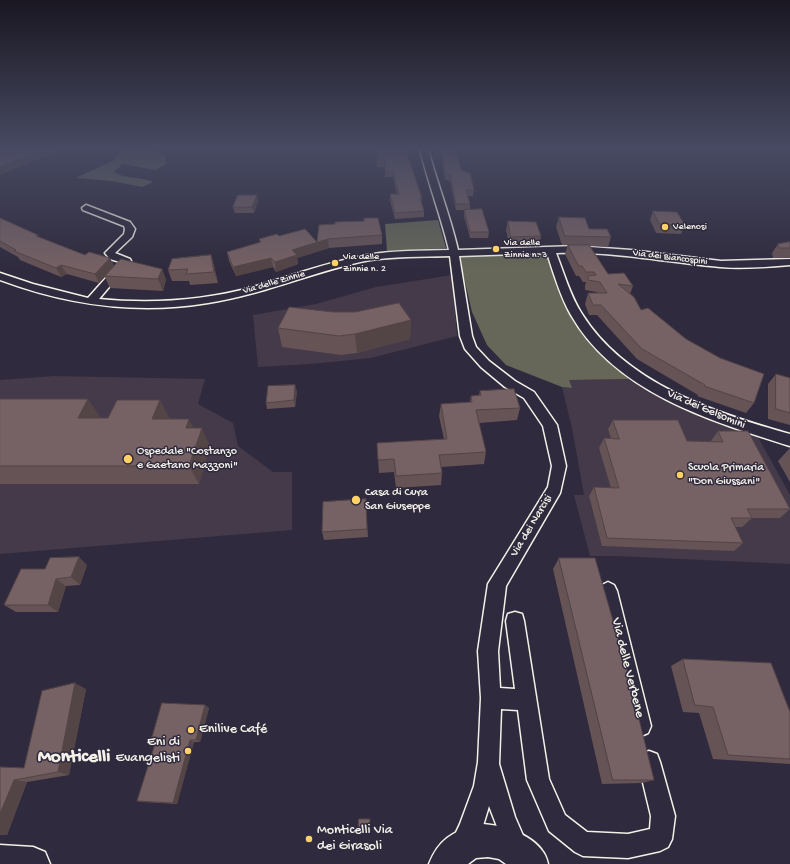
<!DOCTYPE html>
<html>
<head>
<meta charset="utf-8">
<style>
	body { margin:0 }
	canvas { display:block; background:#2f2a3d }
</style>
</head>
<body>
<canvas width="790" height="864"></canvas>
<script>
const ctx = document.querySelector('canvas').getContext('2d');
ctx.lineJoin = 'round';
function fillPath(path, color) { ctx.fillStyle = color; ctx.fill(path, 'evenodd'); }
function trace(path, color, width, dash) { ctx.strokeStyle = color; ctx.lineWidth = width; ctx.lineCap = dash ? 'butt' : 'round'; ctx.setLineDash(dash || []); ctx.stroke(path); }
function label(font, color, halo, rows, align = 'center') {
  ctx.font = font + ' "Gochi Hand",sans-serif'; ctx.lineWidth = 3; ctx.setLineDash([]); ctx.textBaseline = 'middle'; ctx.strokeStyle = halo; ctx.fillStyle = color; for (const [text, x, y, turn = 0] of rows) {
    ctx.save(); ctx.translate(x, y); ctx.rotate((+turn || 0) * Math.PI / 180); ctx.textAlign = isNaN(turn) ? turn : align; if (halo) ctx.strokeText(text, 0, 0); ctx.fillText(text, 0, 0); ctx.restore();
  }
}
fillPath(new Path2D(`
	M452,275L457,336L371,358L310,364L258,367L253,315L316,304L376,287Z
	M54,376L205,379L198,404L233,423L238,446L273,472H292V530L0,554V380Z
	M629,379L696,415L726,427L758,437L790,495V564L616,556H590L574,495H584L572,428L562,387L571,388L569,380Z`), '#443a49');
fillPath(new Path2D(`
	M128,149H150L165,155L166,164L155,170L123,164L114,172C126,180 140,176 153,182L142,187L112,181L76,178L114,160L119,153Z
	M438,220L446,248L387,251L385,224Z
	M546,254L578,328L603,357L629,379L569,380L572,388L562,387L506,365L487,345L472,312L459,256Z`), '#666758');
const street = new Path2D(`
	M420,149H428C437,183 450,215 458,250L576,246L631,250L721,261L790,259V265C767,267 743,269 720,267C665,262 612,251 556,253C564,273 570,296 582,314C626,384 715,413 790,434V446C710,421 615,392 571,315C560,296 554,274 547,253L459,256L472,336L476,347L489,361L515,381L534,392L557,425L566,466L560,493L506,586L498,651L500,688L515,689L506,621L508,614L515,612L522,614L524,621L549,779L565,815L587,832L628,834L650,829L651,816L638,762L641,754L649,751L657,754L660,762L675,816L672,839L668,847L660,851L628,858L583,856L575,852L549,831L527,780L518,710L501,709L499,764L515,817L528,847L524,855L516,859L508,855L489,806L482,829L471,851L463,855L455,851L451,843L460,824L474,786L478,762L481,698L478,651L488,584L548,487L552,466L543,426L524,398L505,387L481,367L465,349L460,336L450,256C422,257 393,256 365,261C312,272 262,295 208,303C136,315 67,305 0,280V273L33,284L88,298L120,262L110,259L105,253L124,234L125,229L124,226L83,210L82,208L86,205L130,222L135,229L132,237L115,253L130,259L131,261L99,299C150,304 202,301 253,287C291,276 328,262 367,255C394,250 421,251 449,250C441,216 428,183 420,149Z
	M608,582L614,585L617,591L651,726L648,733L641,736L634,733L631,726L599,591L602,585Z`);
const secondary = new Path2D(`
	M476,824C497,823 531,833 543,852C546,856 547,860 548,864H506L499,859L488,857L476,858L468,864H429C439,839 452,833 476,824Z
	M0,845L33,847L45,852L50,864H0Z`);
trace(street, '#f4f1e8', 3);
trace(secondary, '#f4f1e8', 3);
fillPath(street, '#2f2a3d');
fillPath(secondary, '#2f2a3d');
fillPath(new Path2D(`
	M440,149H456L461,170L474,190L473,196H468L470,204V210L489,232L488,238H470L464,216V210H456L450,181L445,179Z
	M407,154L422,198V204L424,211V217L395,219L390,201V194H397L393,177H385V167H377V160Z
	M258,201L254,213H235L233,207Z
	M653,211L685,225L681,234L656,233L650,220Z
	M559,217L611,237L608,247L590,246L608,274L633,286L630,294L641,310L754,403L746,413L697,396L698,395L637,359L597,315H589L585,304L588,293H597V292L585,290V286L586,282H583L579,276H576L565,254L568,245H562L556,227Z
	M0,218L38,235L39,237L85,255L110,258L114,266L162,269L166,280L163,291L110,288L105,277L99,283L67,274L61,277L20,260L18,257L0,247Z
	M364,218L382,235V244L329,248L297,258L298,264L276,272L273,267L236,276L229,261L227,252L260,242L259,239L279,236L317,242L335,224L364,221Z
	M508,221L541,236L539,246L510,247L506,230Z
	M790,242V258H773L772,253L778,244Z
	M211,255L214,266L218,283L190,285L189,281H172L168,270Z
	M411,320L410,339L357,353L341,355L282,347L278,328Z
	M776,374L790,378V425L768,419V384Z
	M297,391L295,407L267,409L266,403Z
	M480,391L520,408L517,420L479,423L486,452L484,464L441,467L442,473L441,485L396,488L394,472L379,473L377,443L444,439L439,416L441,404L470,402L471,396L479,395Z
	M0,399L100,418L169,419L194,428L210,446L199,484H0Z
	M613,420L687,441L711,442V441L718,431L790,509L780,518H751H752L742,527H735L743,543L734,551L602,546L589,496L594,487L611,488L599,448L604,438H611L608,429Z
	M790,448V482L778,461Z
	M366,508L368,537L324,540L322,532Z
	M559,558L654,780L642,783L602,784L553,569Z
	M87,565L80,585L66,586L58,612H16L4,605L45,569Z
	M683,659L790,712V764L713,759L699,713L683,712L671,666Z
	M86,689L69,775L27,782L7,835L0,767L24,768Z
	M205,705L209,708L200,742H194L177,804L143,802L137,801L156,740L152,738Z`), '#655356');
fillPath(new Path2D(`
	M45,149H64L0,175V167Z
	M257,195L258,201L254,213L252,207Z
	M328,239L329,248L297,258L298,264L276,272L275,262L292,250Z
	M211,255L214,266L218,283L214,272Z
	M110,258L114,267L99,283L95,274Z
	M271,258L273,267L236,276L233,267Z
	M61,265L67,274L61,277L56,268Z
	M162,269L166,280L163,291L158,279Z
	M411,320L410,339L357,353L355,334Z
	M295,385L297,391L295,407L294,400Z
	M88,399L101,418H78Z
	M160,400L170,419H152Z
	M189,419L198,437L186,428Z
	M202,428L210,446L199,484L189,466Z
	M79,557L87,565L80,585L71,577Z
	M56,579L66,586L58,612L48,605Z
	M75,683L86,689L69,775L58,772Z
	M205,705L209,708L200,742L196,740Z
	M190,740L194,742L177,804L173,803Z
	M14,780L27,782L7,835H0V814Z`), '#534446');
const building = new Path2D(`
	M0,149H45L0,167Z
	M378,149H407V154L417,183L422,198H420L424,211L395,213L390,194H399L393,171H385V160H377Z
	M441,149H456L461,170L470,173L474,190H466L470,204H456L450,175L446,173Z
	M238,195H257L252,207H233Z
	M482,209L489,232H470L464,210Z
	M653,211L677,212L685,225L660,224Z
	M559,217L585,218L589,229H607L611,237L565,236Z
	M0,218L38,235L36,236L85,255L89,252L110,258L95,274L61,265L56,268L14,251L16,250L0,241Z
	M364,218H378L382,235L328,239L292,250L297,255L275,262L271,258L233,267L227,252L261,242L259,239L277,234L279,236L305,229L317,242L319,225L335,224V222L364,221Z
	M508,221L536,222L541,236L511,237Z
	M790,242V248H779L778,244Z
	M568,245H589L608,274L624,273L633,286L618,284L634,297L641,310L648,308L686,339L720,358L764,374L754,403L704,386L705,385L642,349L601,305H593L588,293H607L600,282L588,280V276L596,275L594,272H586L582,266H579Z
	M211,255L214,272L186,274L188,269L168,270L172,259Z
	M121,259L162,269L158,279L105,276Z
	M399,303L411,320L355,334L339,336L278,328L289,307L333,312H355Z
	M776,374L790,378V413L776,409Z
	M295,385L294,400L266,403L268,386Z
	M514,389L520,408L476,410L486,452L439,455L442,473L396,476L394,459L378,460L377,443L447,439L441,404L472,402L471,396L481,395L480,391Z
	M0,399H88L78,418H108L117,400H160L152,419H189L186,428H202L189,466H0Z
	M613,420H678L687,441L723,442L718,431H748L790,509H747L752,518H731L743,543L607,538L594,487L619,488L604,438L619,439Z
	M366,499L367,529L322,532L323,502Z
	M79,557L71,577L56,579L48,605H4L21,569H45L50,558Z
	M559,558H595L626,666L654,780H613Z
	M683,659L771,663L790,712V759L728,755L713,707L695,705Z
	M75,683L58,772L14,780L0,814V767L24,768L42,691Z
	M162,703L205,705L196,740H190L173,803L137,801L157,738H152Z
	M359,819H370L369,833L358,832Z`);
fillPath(building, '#766164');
trace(building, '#534446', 1);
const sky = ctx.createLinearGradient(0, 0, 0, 270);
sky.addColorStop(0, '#1a1722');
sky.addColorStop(0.55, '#474a62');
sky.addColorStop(1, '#474a6200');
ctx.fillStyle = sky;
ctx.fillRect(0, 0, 790, 270);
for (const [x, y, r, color] of [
	[665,227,4,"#ffd166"],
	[496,249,4,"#ffd166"],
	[335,263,4,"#ffd166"],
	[128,459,5,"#ffd166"],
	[680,475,4,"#ffd166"],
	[356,500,5,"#ffd166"],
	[191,730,4,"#ffd166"],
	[188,751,4,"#ffd166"],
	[309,839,4,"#ffd166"]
]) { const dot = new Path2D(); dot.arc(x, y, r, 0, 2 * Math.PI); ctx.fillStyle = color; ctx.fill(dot); trace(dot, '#2f2a3d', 1.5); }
label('10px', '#f4f1e8', '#2f2a3d', [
	["Velenosi",673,227],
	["Via delle",504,243],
	["Zinnie n. 3",504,255],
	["Via delle",343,257],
	["Zinnie n. 2",343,269]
], 'left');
label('10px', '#f4f1e8', '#2f2a3d', [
	["Via dei Biancospini",670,258,7],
	["Via delle Zinnie",274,283,-16]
]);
label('12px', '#f4f1e8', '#2f2a3d', [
	["Via dei Gelsomini",706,410,23],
	["Via dei Narcisi",532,526,-59]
]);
label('12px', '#f4f1e8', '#2f2a3d', [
	["Ospedale \"Costanzo",137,452],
	["e Gaetano Mazzoni\"",137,466],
	["Scuola Primaria",688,468],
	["\"Don Giussani\"",688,482],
	["Casa di Cura",365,493],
	["San Giuseppe",365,507]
], 'left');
label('14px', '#f4f1e8', '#2f2a3d', [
	["Via delle Verbene",627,668,76]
]);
label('14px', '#f4f1e8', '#2f2a3d', [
	["Enilive Café",199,730],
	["Eni di",180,743,"right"],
	["Evangelisti",180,759,"right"],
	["Monticelli Via",317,831],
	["dei Girasoli",317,847]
], 'left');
label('bold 19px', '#f4f1e8', '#2f2a3d', [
	["Monticelli",74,758]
]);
</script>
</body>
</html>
